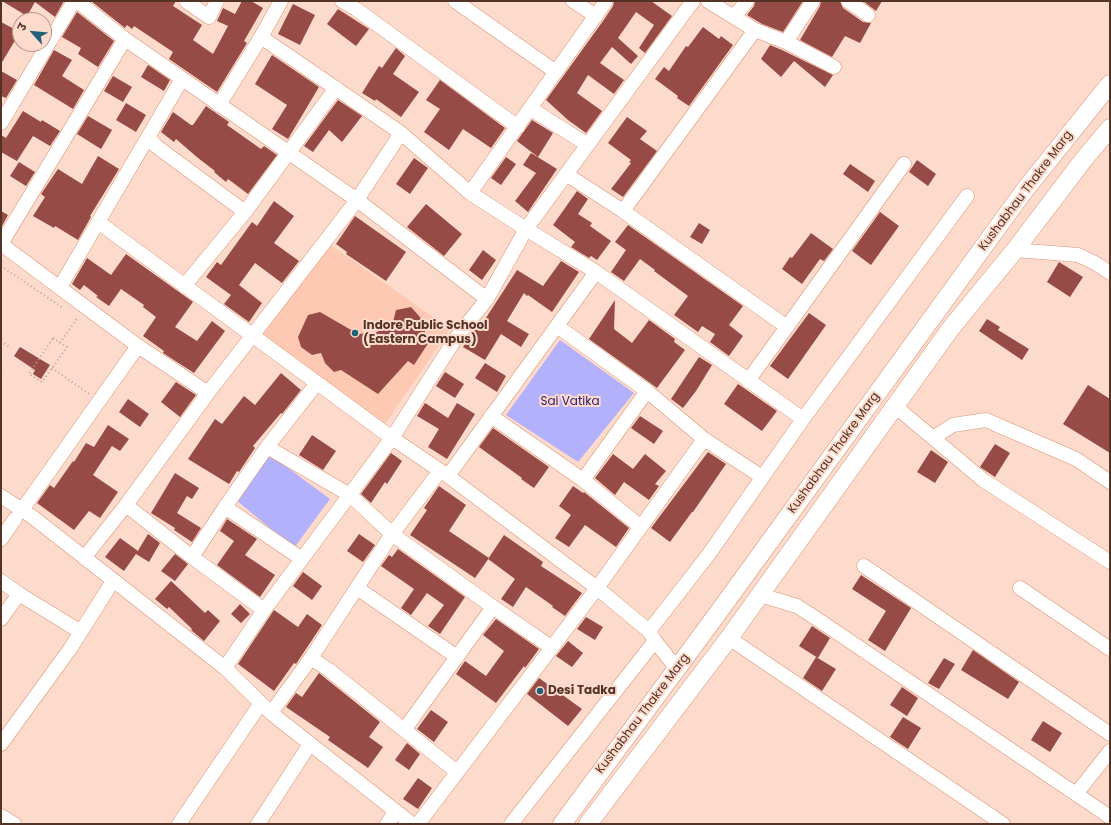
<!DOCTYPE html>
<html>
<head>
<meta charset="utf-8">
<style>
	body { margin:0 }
	#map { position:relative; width:1111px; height:825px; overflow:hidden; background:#fcdbcd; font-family:Poppins,"Noto Sans Devanagari",sans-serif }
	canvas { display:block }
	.frame { position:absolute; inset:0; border:2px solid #533325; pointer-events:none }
	.north { position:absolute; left:12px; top:12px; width:40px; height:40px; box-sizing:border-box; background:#fcdbcd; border:1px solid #b8988a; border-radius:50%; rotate:297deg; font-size:11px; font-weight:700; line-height:16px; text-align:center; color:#533325 }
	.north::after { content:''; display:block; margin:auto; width:14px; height:18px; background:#216076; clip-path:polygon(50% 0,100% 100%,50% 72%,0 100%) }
</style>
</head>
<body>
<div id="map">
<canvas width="1111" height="825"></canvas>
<div class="frame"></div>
<div class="north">उ</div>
</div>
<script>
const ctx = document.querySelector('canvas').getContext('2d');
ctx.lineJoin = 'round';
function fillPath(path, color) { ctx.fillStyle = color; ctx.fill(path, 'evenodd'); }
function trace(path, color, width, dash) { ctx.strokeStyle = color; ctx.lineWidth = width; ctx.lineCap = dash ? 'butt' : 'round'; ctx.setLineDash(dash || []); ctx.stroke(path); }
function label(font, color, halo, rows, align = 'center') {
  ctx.font = font + ' Poppins,sans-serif'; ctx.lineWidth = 4; ctx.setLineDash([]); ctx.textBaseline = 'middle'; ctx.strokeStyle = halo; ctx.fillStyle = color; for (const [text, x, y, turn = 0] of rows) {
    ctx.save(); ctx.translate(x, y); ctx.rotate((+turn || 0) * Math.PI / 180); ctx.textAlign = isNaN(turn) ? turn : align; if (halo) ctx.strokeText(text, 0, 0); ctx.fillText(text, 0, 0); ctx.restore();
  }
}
fillPath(new Path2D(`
	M328,243L450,329L383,427L261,336Z`), '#fec9b2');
fillPath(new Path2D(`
	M560,340L634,393L578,462L506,415Z
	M269,454L330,499L294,548L236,500Z`), '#b3b1fc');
fillPath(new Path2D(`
	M2,1H64L55,17L35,2L27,16Z
	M91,1H176L173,6L202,25L193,40L213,54L228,26L217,21L223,8L235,14L242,1H251L263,8L244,41L247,43L217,92L169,59L173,52L134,26L132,29L127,25L125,28Z
	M614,1H651L672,16L645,53L639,48L654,25L636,12L618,38L638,56L631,64L612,47L600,63L624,80L614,94L588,75L577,93L602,111L586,133L568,120L546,100L603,21L613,6Z
	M755,1H803L783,32L762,24L747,15L754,6Z
	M821,1H840L843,8L863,22L871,23L860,43L845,36L832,57L800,40L820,6Z
	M863,1H882L876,11Z
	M293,4L315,15L300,45L278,34Z
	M338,9L369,29L356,46L327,24Z
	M77,12L114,41L98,67L78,54L81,48L62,37Z
	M1,22L20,32L1,64Z
	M703,27L719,39L721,36L733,45L689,106L677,98L678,96L655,79L664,67L669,71L686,46L688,47Z
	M770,45L782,50L833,75L825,87L794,61L781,77L761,59Z
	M396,48L405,56L393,74L419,92L401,117L376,99L375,101L362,93L379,66L382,68Z
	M54,50L72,60L62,76L84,90L73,109L34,85Z
	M272,55L319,87L288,139L272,129L287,105L255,84Z
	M148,65L170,80L164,91L141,77Z
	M1,71L17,80L6,98L1,96Z
	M113,76L132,87L123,102L104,91Z
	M440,80L505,128L491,148L463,129L449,150L424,132L440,109L426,100Z
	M338,100L362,116L342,142L329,130L313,152L304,146Z
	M126,103L146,115L136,132L116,120Z
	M206,106L229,122L227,125L261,149L264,146L277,155L248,194L228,179L226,182L214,172L215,171L198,158L176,139L174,142L161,132L173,112L191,125H193Z
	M23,111L41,122L42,120L60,131L50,146L33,136L17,161L1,152V135L6,138Z
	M88,116L112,130L101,149L77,134Z
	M627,117L647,131L640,139L657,151L623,197L611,189L631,163L629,162L631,160L608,143Z
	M532,120L553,133L538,157L517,141Z
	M531,153L557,169L528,212L515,201L536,173L523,165Z
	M98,156L119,169L90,216L91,217L78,240L55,226L54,228L33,216L45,197L41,194L58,169L82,184Z
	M506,157L516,164L501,185L491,178Z
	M414,158L428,168L410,194L396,184Z
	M917,160L936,174L928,186L909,172Z
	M19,162L35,172L26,186L10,176Z
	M850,164L875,181L868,192L843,174Z
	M577,191L588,199L578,214L592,223L590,226L611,241L597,260L591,256L589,258L571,247L575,242L553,225Z
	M274,201L294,216L274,243L299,261L282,283L255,263L239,285L262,303L249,322L224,304L231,295L206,277L217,262L221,265L252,222L257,226Z
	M426,204L462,234L444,256L407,227Z
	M1,211L8,215L1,228Z
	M880,212L899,226L871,265L852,251Z
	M355,216L406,252L386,281L346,254L347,252L336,244Z
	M699,223L710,230L702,244L690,237Z
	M628,225L743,306L729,325L743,336L729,356L710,342L715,334L702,326L698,332L674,315L688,296L654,271L655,270L640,259L624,281L611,272L626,250L615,242Z
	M811,233L833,249L824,261L820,259L802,284L782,269L790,257L792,258Z
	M483,250L496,260L482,280L469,270Z
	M126,254L193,302L175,327L197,341L212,321L225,331L194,373L163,353L164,351L143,336L156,317L143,307L144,305L121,289L109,306L96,297L98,296L84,285L80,290L72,284L87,258L111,275Z
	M561,261L579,272L552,312L528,295L527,296L524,293L507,321L529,334L521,347L501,334L485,360L463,347L479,322L482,324L517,270L543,286Z
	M1059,262L1083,277L1070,297L1047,282Z
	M615,300L614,329L632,343L649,320L675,339L674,342L685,350L657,388L589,339Z
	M411,307L426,324V329L423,337L429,342L414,365L408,361L378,394L341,370L334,372L325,363L321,353L312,355L301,347L298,337L308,315L320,312L358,334L377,332L393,322L396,310Z
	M809,313L826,325L788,379L770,366Z
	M987,319L1000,327L998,330L1029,349L1022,360L979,331Z
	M20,347L50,365L41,379L33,374L35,370L14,356Z
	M699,357L712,365L696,391L683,408L671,399Z
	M485,363L506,376L497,392L475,378Z
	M445,372L464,384L455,398L436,386Z
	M281,373L301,390L282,414L281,413L253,446L255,448L239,472L237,471L229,484L188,459L215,419L222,424L244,396L255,405Z
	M176,382L196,395L180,417L161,402Z
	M738,384L777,411L762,431L724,404Z
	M1088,385L1110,399V453L1063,424Z
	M128,399L149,414L140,427L119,412Z
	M425,403L448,418L457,403L475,414L447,459L428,447L439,429L417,416Z
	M640,416L663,431L654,444L631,428Z
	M108,425L129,439L120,451L112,446L93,475L118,492L100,518L89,511L74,530L37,503L50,485L54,488L73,461L74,462L86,443L94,447Z
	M493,428L549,467L534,488L521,479L522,478L479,447Z
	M312,435L336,451L323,470L299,455Z
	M995,444L1010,453L995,477L980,467Z
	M931,450L948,462L935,483L917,472Z
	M708,452L726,464L693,512H692L670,542L651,528Z
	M391,453L402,461L387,484L385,482L371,503L361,494Z
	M613,454L633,469L645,454L666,471L655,484L659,486L649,500L624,482L615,495L595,478Z
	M175,473L199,488L192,499L187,496L177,513L201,528L192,542L174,530L175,528L151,513Z
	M439,486L466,505L449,531L489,558L475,578L410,535L427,510L424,508Z
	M573,486L583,493L584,492L629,528L616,547L585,525L569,547L555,538L571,515L559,506Z
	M227,519L257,539L245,555L275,575L260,597L217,565L234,541L220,531Z
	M148,534L160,543L149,562L136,554Z
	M359,534L375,545L363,562L347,551Z
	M504,535L543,562L541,566L582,593L565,616L552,607L553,606L526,587L513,607L501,599L515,579L488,559Z
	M120,538L138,551L124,571L105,557Z
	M398,549L465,597L440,634L428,626L444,605L427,593L411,615L401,608L414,589L381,566L389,555L392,557Z
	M175,554L188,564L175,581L161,571Z
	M303,572L322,586L312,600L293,586Z
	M861,575L911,608L885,651L868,640L886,611L852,589Z
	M171,581L205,613L208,610L220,621L204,641L191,630L192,629L169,607L167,609L155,599Z
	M240,604L250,614L241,623L231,614Z
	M274,610L298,627L307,614L322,625L296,664L294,663L274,691L238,664Z
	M586,617L603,627L595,640L577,629Z
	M496,619L539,649L525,668L524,666L496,703L456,674L465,661L486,676L504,651L483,635Z
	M812,626L830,638L818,658L799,646Z
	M568,641L583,653L572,667L556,656Z
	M973,650L1019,682L1008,699L961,670Z
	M816,657L836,669L822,691L803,678Z
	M944,658L955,664L939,689L928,683Z
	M319,673L380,722L369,737L383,747L368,768L328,740L330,737L286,707L296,693L302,697Z
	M539,678L582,709L568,726L527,694Z
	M902,687L918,698L907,716L890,705Z
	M431,710L448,722L434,742L417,729Z
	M903,717L921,728L908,749L890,737Z
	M1043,721L1062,733L1050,752L1031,740Z
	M407,743L420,754L409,770L395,760Z
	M418,778L432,788L418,809L403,799Z`), '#974b46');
const minor = new Path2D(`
	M77,1L125,39L357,200L487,299
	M186,1L209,17L217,1
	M342,1L356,9L518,127
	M455,1L556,72
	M573,1L596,16
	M708,1L755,30
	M848,1L868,15
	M734,17L747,1
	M261,37L401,133L470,193L526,229L596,272L448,476
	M786,42L813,1
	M219,105L261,37L281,1
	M531,109L588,145
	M1,123L74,1
	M148,137L156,146L245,212
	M566,174L623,211L787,327
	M470,193L606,1
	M623,211L755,30L786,42L834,67
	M98,222L392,438L448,476L597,588L649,631L655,641L677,669
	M1,244L138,346L208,393
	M1,244L125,39
	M1015,250L1078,255L1095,263L1110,273
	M596,272L803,419L709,554L649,631
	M184,286L245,212L336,88
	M60,287L182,79
	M557,326L647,391L704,439L762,477
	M748,381L904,164
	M895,406L933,438L953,425L986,420L1076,459L1110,482
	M491,416L583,480L641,527
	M803,419L967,196
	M933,438L983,480L1110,562
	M267,447L350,495L392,534L493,607L551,647
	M583,480L647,391
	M1,496L34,518L225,668L271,713L412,824
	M126,505L192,557L264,610
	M225,507L302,559
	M22,510L138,346
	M1,539L15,519
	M192,557L225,507L267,447L317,383
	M84,558L126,505L208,393L357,200L401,133
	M864,566L1110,734
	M1,581L19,594L1,619
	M357,588L457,657
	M1020,588L1110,649
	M19,594L81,632
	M760,595L797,606L820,621L1110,817
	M729,638L1003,824
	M311,658L329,670L457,772
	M225,668L264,610L392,438L456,338L487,299L526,229L693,1
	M271,713L311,658L392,534L440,471
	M404,730L493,607
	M1,744L70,649L113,581
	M1076,794L1110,751
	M1,816L14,824
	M179,824L261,703
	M258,824L310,744
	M387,824L396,811
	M418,824L597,588L704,439
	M511,824L655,641`);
const major = new Path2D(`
	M562,824L715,617L1024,191L1110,84
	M588,824L729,638L951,328L1015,250L1084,159L1110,128`);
trace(minor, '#de9270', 15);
trace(major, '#de9270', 19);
trace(new Path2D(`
	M1,266L63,308
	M53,338L67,347L42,382L29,374Z
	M1,341L11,348
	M60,343L78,317
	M52,368L89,394
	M1,369L3,370`), '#c09f91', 2, [1, 3]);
trace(minor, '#fff', 14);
trace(major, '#fff', 18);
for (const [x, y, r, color] of [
	[355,333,4,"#216076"],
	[540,691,4,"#216076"]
]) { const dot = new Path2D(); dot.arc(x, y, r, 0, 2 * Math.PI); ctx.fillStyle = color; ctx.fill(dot); trace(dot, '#fcdbcd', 1.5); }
label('12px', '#533325', '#fcdbcd', [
	["Kushabhau Thakre Marg",1026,191,-53],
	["Kushabhau Thakre Marg",834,453,-54],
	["Kushabhau Thakre Marg",643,714,-53]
]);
label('bold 12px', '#533325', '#fcdbcd', [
	["Indore Public School",363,326],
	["(Eastern Campus)",363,340],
	["Desi Tadka",548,691]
], 'left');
label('12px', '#2c1772', '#fcdbcd', [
	["Sai Vatika",570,402]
]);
</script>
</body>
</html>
